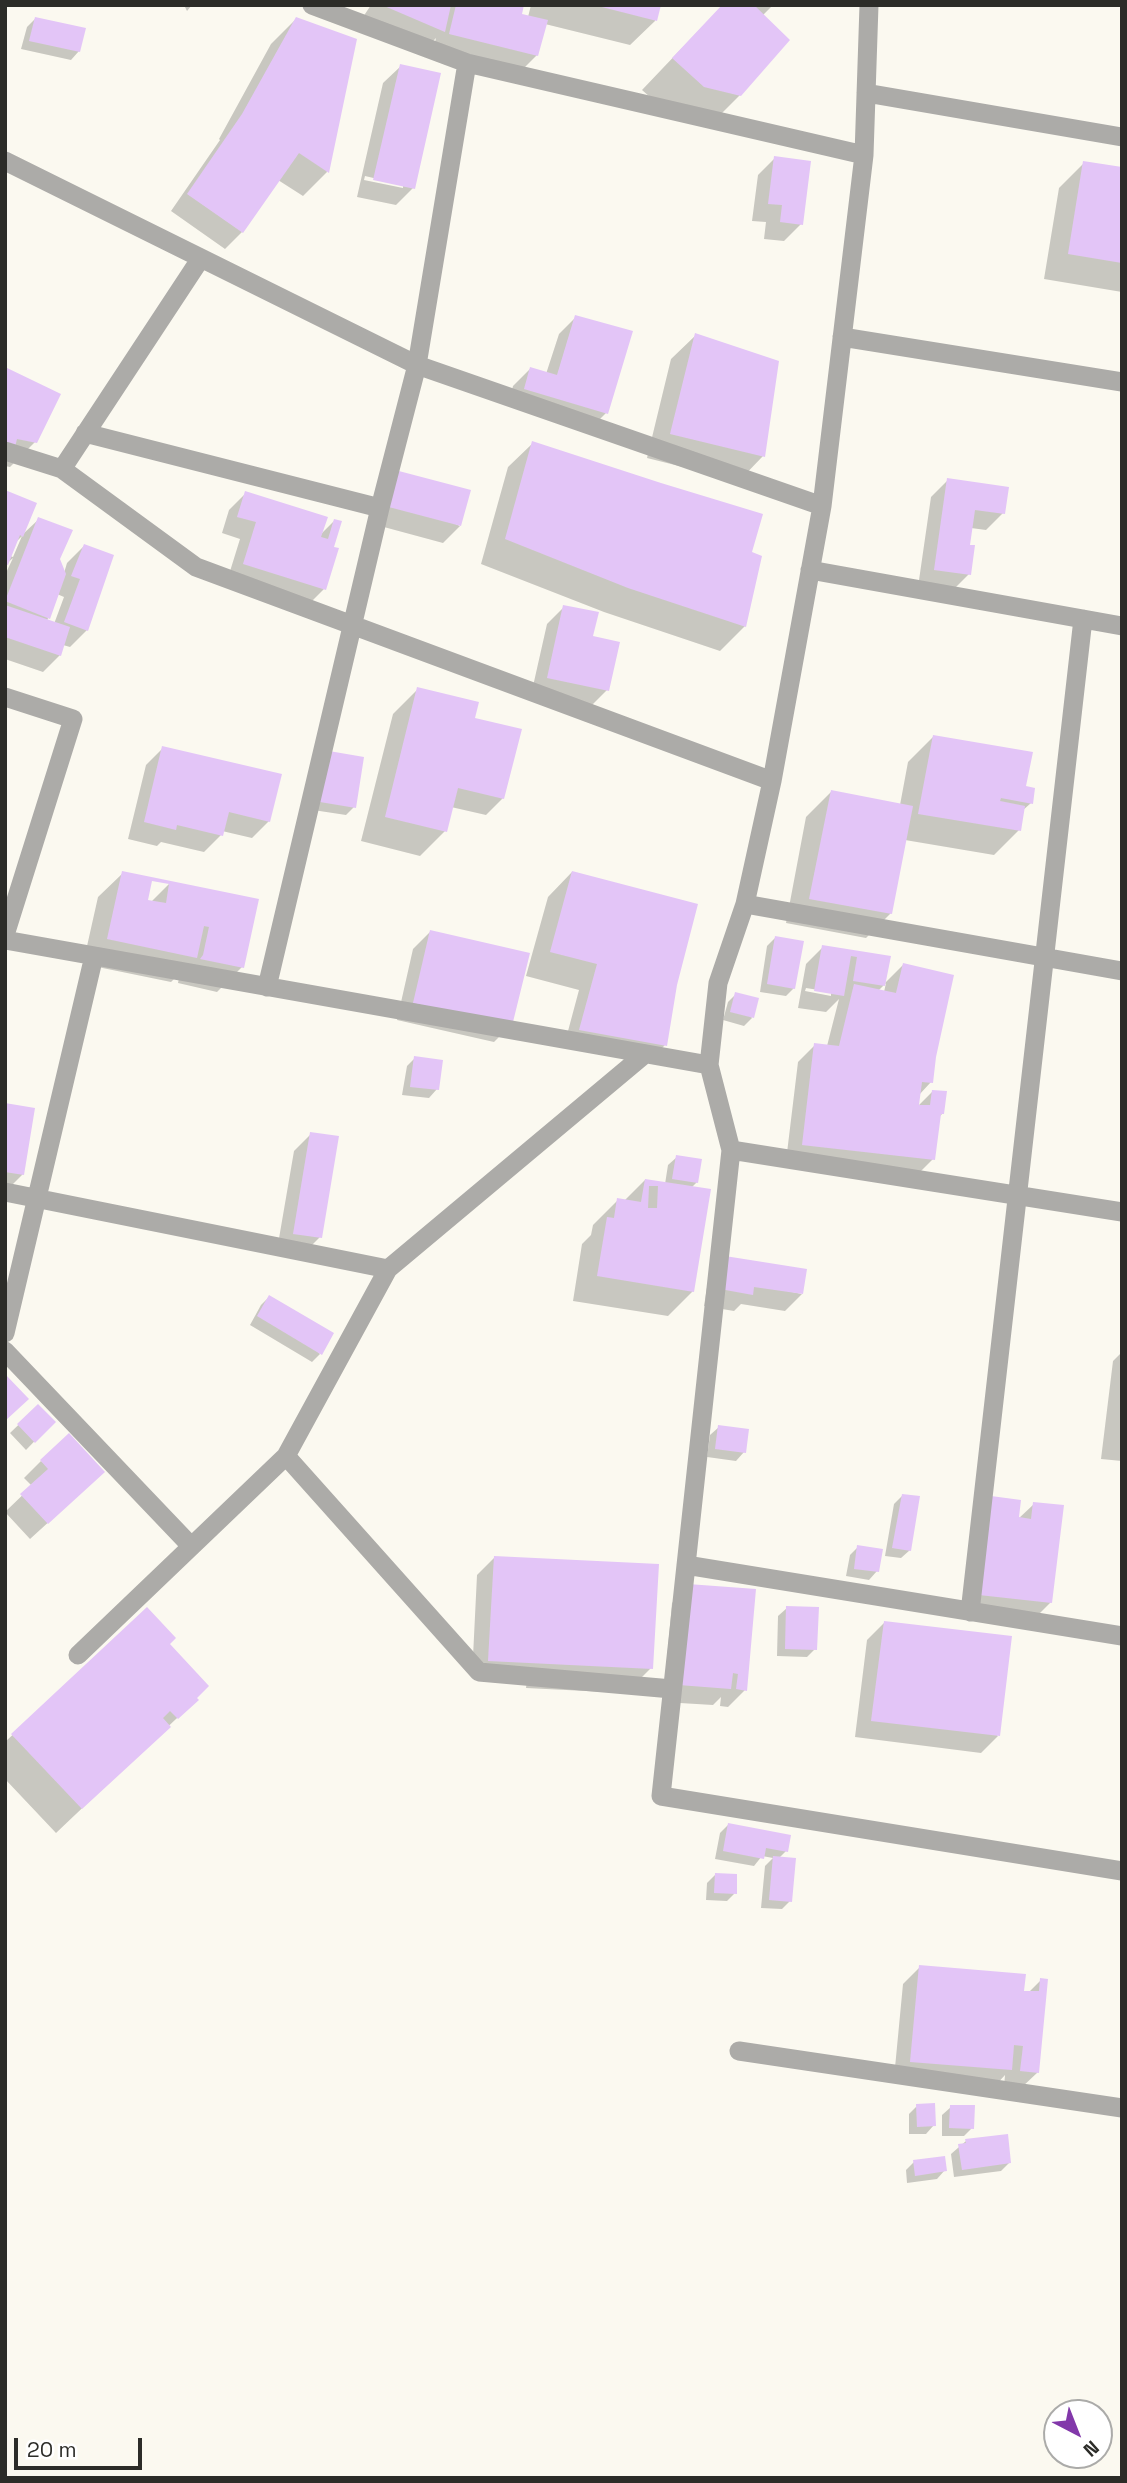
<!DOCTYPE html>
<html>
<head>
<meta charset="utf-8">
<style>
	body { margin:0 }
	#map { position:relative; width:1127px; height:2483px; overflow:hidden; background:#fbf9f0; font-family:"Space Grotesk",sans-serif }
	canvas { display:block }
	.frame { position:absolute; inset:0; border:7px solid #2c2c28; pointer-events:none }
	.north { position:absolute; left:1043px; top:2399px; width:70px; height:70px; box-sizing:border-box; background:#fff; border:2px solid #ababa9; border-radius:50%; rotate:138deg; font-size:19px; font-weight:700; line-height:28px; text-align:center; color:#2c2c28 }
	.north::after { content:''; display:block; margin:auto; width:24px; height:32px; background:#8238aa; clip-path:polygon(50% 0,100% 100%,50% 72%,0 100%) }
	.scale { position:absolute; left:14px; top:2438px; width:128px; height:32px; box-sizing:border-box; border:4px solid #2c2c28; border-top:0; padding-left:9px; font-size:21px; line-height:24px; white-space:nowrap; color:#2c2c28; -webkit-text-stroke:5px #fff; paint-order:stroke }
</style>
</head>
<body>
<div id="map">
<canvas width="1127" height="2483"></canvas>
<div class="frame"></div>
<div class="north">N</div>
<div class="scale">20 m</div>
</div>
<script>
const ctx = document.querySelector('canvas').getContext('2d');
ctx.lineJoin = 'round';
function fillPath(path, color) { ctx.fillStyle = color; ctx.fill(path, 'evenodd'); }
function trace(path, color, width, dash) { ctx.strokeStyle = color; ctx.lineWidth = width; ctx.lineCap = dash ? 'butt' : 'round'; ctx.setLineDash(dash || []); ctx.stroke(path); }
fillPath(new Path2D(`
	M184,5H192L187,11Z
	M371,5H522L520,15L528,17L531,5H659L655,21L630,45L545,24L537,55L520,72L433,51L436,38L426,48L361,20Z
	M723,5H773L762,16L740,95L709,126L673,117L642,90Z
	M35,19L79,51L71,60L21,49L27,27Z
	M296,19L327,172L303,196L278,180L242,232L225,249L171,211L220,140L219,139L271,44Z
	M401,66L413,188L396,205L357,197L383,83ZM365,176L403,185V188L364,180Z
	M775,158L801,224L784,241L764,239L766,222L752,221L758,175Z
	M1084,163L1122,169V292L1044,279L1059,188Z
	M576,317L606,413L589,430L508,406L513,386L530,369L546,374L559,334Z
	M696,335L763,456L739,481L647,458L671,359Z
	M5,369L35,442L10,467L5,466Z
	M533,443L750,553L745,626L720,651L604,612L481,564L508,467Z
	M948,480L1003,513L986,530L971,528L968,547L969,574L952,591L918,587L931,497Z
	M378,489L460,526L443,543L369,523Z
	M5,492L22,535L39,519L64,573L67,563L84,546L87,630L70,647L63,645L60,655L43,672L5,659V575L13,558L5,565ZM22,536L13,557L10,556L15,543ZM57,594L64,597L54,624L47,621Z
	M246,493L320,535L334,521L332,548L324,589L307,606L227,581L240,539L222,533L229,510Z
	M564,607L591,637L607,690L590,707L531,695L547,624Z
	M418,689L471,724L503,798L486,815L451,807L445,831L420,856L361,841L393,714Z
	M933,737L1024,788L1031,803L1022,811L1019,830L994,855L905,840L891,913L866,938L786,923L806,817L831,792L900,805L908,762Z
	M163,748L269,821L252,838L222,831L221,835L204,852L161,842L157,846L128,839L146,765Z
	M329,753L354,807L346,815L313,810Z
	M572,872L675,985L665,1045L648,1062L564,1046L579,990L526,976L548,897Z
	M123,873L146,901L151,902L170,883L256,901L242,967L217,992L178,983L180,973L171,982L83,964L98,897Z
	M430,932L511,1025L494,1042L397,1020L413,949Z
	M775,938L794,988L786,996L760,992L767,946Z
	M823,947L889,958L884,984L903,965L934,1056L931,1082L919,1095L917,1107L932,1092L943,1113L938,1118L933,1159L916,1176L786,1161L798,1062L815,1045L827,1046L839,999L826,1012L798,1008L806,964ZM886,983L884,992L878,991ZM806,988L831,992V996L805,991Z
	M736,994L752,1018L744,1026L723,1020L728,1002Z
	M415,1058L437,1089L429,1098L402,1095L407,1066Z
	M5,1105L23,1174L6,1191Z
	M311,1134L320,1237L303,1254L277,1250L294,1151Z
	M677,1157L697,1182L691,1188L693,1291L668,1316L573,1301L582,1244L591,1235L593,1225L618,1200L624,1201L645,1180L665,1184L668,1165Z
	M709,1275L802,1294L785,1311L741,1304L734,1311L704,1306Z
	M269,1297L320,1354L312,1362L250,1325L261,1305Z
	M1122,1352V1461L1101,1459L1113,1361Z
	M38,1406L53,1422L26,1450L10,1433Z
	M719,1427L744,1452L736,1461L707,1457L710,1435Z
	M41,1461L85,1489L30,1539L5,1512L32,1486L24,1478Z
	M902,1496L910,1550L901,1558L885,1556L894,1504Z
	M1034,1504L1051,1602L1034,1619L962,1611L1017,1520Z
	M858,1547L877,1571L869,1580L846,1576L850,1555Z
	M494,1558L651,1668L626,1693L526,1688L527,1680L472,1677L477,1575Z
	M689,1586L754,1591L745,1690L728,1707L720,1706L721,1697L713,1705L663,1702L672,1603Z
	M787,1608L815,1649L807,1657L777,1656L778,1616Z
	M147,1609L168,1644L196,1700L56,1833L5,1779V1742Z
	M884,1623L998,1736L981,1753L855,1737L867,1640Z
	M728,1825L786,1851L779,1858L790,1901L782,1909L761,1908L765,1866L773,1858L762,1856L754,1866L715,1859L720,1833Z
	M715,1875L735,1893L727,1901L706,1900L707,1883Z
	M920,1967L1022,1992L1028,1993L1041,1980L1038,2072L1020,2089L1004,2087L1005,2075L994,2087L894,2078L903,1984Z
	M917,2106L934,2125L926,2134H909V2114Z
	M951,2107L972,2128L964,2136H942V2115Z
	M966,2141L1009,2163L1001,2171L954,2177L951,2154Z
	M914,2162L945,2170L937,2179L907,2183L906,2170Z`), '#0003');
fillPath(new Path2D(`
	M382,5H451L445,32Z
	M456,5H524L522,14L548,20L538,56L449,34Z
	M594,5H661L657,21Z
	M722,5H754L790,40L741,96L704,87L672,58Z
	M35,17L86,28L80,52L29,41Z
	M296,17L357,39L329,173L299,153L243,233L187,194L242,114Z
	M400,64L441,73L415,189L373,180Z
	M774,156L811,161L803,225L780,222L782,205L768,204Z
	M1083,161L1122,167V263L1068,254Z
	M575,315L633,331L608,414L524,389L530,367L557,375Z
	M695,333L779,361L765,457L670,434Z
	M5,367L61,394L37,443L17,439L15,447L5,445Z
	M532,441L661,483L763,514L752,552L762,556L746,627L628,588L505,539Z
	M395,470L471,490L461,526L385,506Z
	M947,478L1009,487L1005,514L975,510L970,545H975L971,575L934,570Z
	M5,490L37,503L23,537L20,535L8,565L5,564Z
	M245,491L328,517L321,537L328,539L334,519L342,521L334,547L339,548L326,590L243,564L256,522L237,517Z
	M38,517L73,530L60,559L66,574L50,619L5,601Z
	M84,544L114,555L88,631L64,622L80,579L71,576Z
	M5,605L70,627L61,656L5,637Z
	M563,605L599,612L593,636L620,642L609,691L547,678Z
	M417,687L479,702L475,718L522,729L504,799L458,788L447,832L385,817Z
	M933,735L1033,752L1026,786L1035,788L1033,804L1001,798L1000,801L1025,806L1021,831L918,814Z
	M162,746L282,774L270,822L229,812L223,836L177,825L176,830L144,822Z
	M329,751L364,757L356,808L320,802Z
	M831,790L913,806L892,914L809,899Z
	M122,871L259,899L244,968L200,959L203,955L209,927L204,926L197,958L107,939ZM152,881L169,884L166,903L148,900Z
	M572,871L698,904L677,985L667,1046L579,1030L597,964L550,952Z
	M430,930L530,953L512,1026L413,1003Z
	M775,936L804,941L795,989L767,984Z
	M822,945L891,956L885,986L853,981L857,957L851,956L844,996L814,991Z
	M903,963L954,975L936,1057L933,1083L922,1082L919,1105H930L932,1090L947,1091L944,1114H941L935,1160L802,1145L814,1043L839,1046L854,984L896,993Z
	M735,992L759,998L754,1018L730,1012Z
	M414,1056L443,1060L439,1090L410,1087Z
	M5,1103L35,1108L24,1175L5,1172Z
	M310,1132L339,1136L322,1238L293,1234Z
	M676,1155L702,1159L698,1183L672,1179Z
	M645,1179L711,1189L694,1292L597,1276L607,1217L614,1218L617,1198L641,1202ZM649,1186H658L657,1208H648Z
	M725,1256L807,1269L803,1294L754,1287L753,1295L720,1289Z
	M269,1295L334,1333L322,1355L257,1316Z
	M5,1374L29,1399L5,1421Z
	M38,1404L56,1422L35,1443L17,1424Z
	M718,1425L749,1429L746,1453L715,1449Z
	M69,1433L105,1472L48,1524L20,1494L48,1469L40,1460Z
	M902,1494L920,1496L911,1551L892,1548Z
	M991,1496L1021,1500L1019,1517L1031,1519L1033,1502L1064,1505L1052,1603L979,1595Z
	M857,1545L883,1549L879,1572L854,1569Z
	M494,1556L659,1564L653,1669L488,1661Z
	M688,1584L756,1589L747,1691L736,1689L738,1674L733,1673L731,1689L679,1685Z
	M786,1606L819,1607L817,1650L785,1649Z
	M147,1607L176,1638L170,1644L209,1686L197,1698L199,1700L178,1719L170,1711L163,1718L171,1727L82,1809L11,1734Z
	M884,1621L1012,1636L1000,1736L871,1721Z
	M728,1823L791,1835L788,1852L766,1848L764,1859L723,1851Z
	M773,1856L796,1858L792,1902L769,1900Z
	M715,1873L737,1874V1894L714,1893Z
	M919,1965L1026,1974L1024,1991H1039L1040,1978L1048,1979L1039,2073L1020,2071L1023,2046L1014,2045L1012,2070L910,2062Z
	M935,2103L936,2126L917,2127L916,2104Z
	M950,2105H975L974,2129L949,2128Z
	M1008,2134L1011,2163L962,2170L958,2144L966,2143L965,2139Z
	M945,2156L947,2171L915,2176L913,2160Z`), '#e3c5f7');
trace(new Path2D(`
	M312,5L467,63L864,155
	M869,5L864,155L822,506L772,781L745,904L718,983L709,1065L731,1150L661,1796L1122,1871
	M866,93L1122,137
	M5,161L417,365L822,506
	M842,337L1122,382
	M85,433L380,508
	M5,451L62,469L196,567L772,781
	M62,469L201,258
	M810,570L1122,626
	M5,697L73,719L5,935
	M745,904L1122,971
	M5,940L709,1065
	M267,987L380,508L417,365L467,63
	M731,1150L1122,1212
	M5,1192L388,1269
	M5,1333L94,956
	M5,1351L191,1546
	M286,1456L479,1672L672,1689
	M686,1565L1122,1636
	M970,1612L1083,619
	M78,1655L286,1456L388,1269L645,1054
	M739,2051L1122,2108`), '#acaba8', 19);
</script>
</body>
</html>
